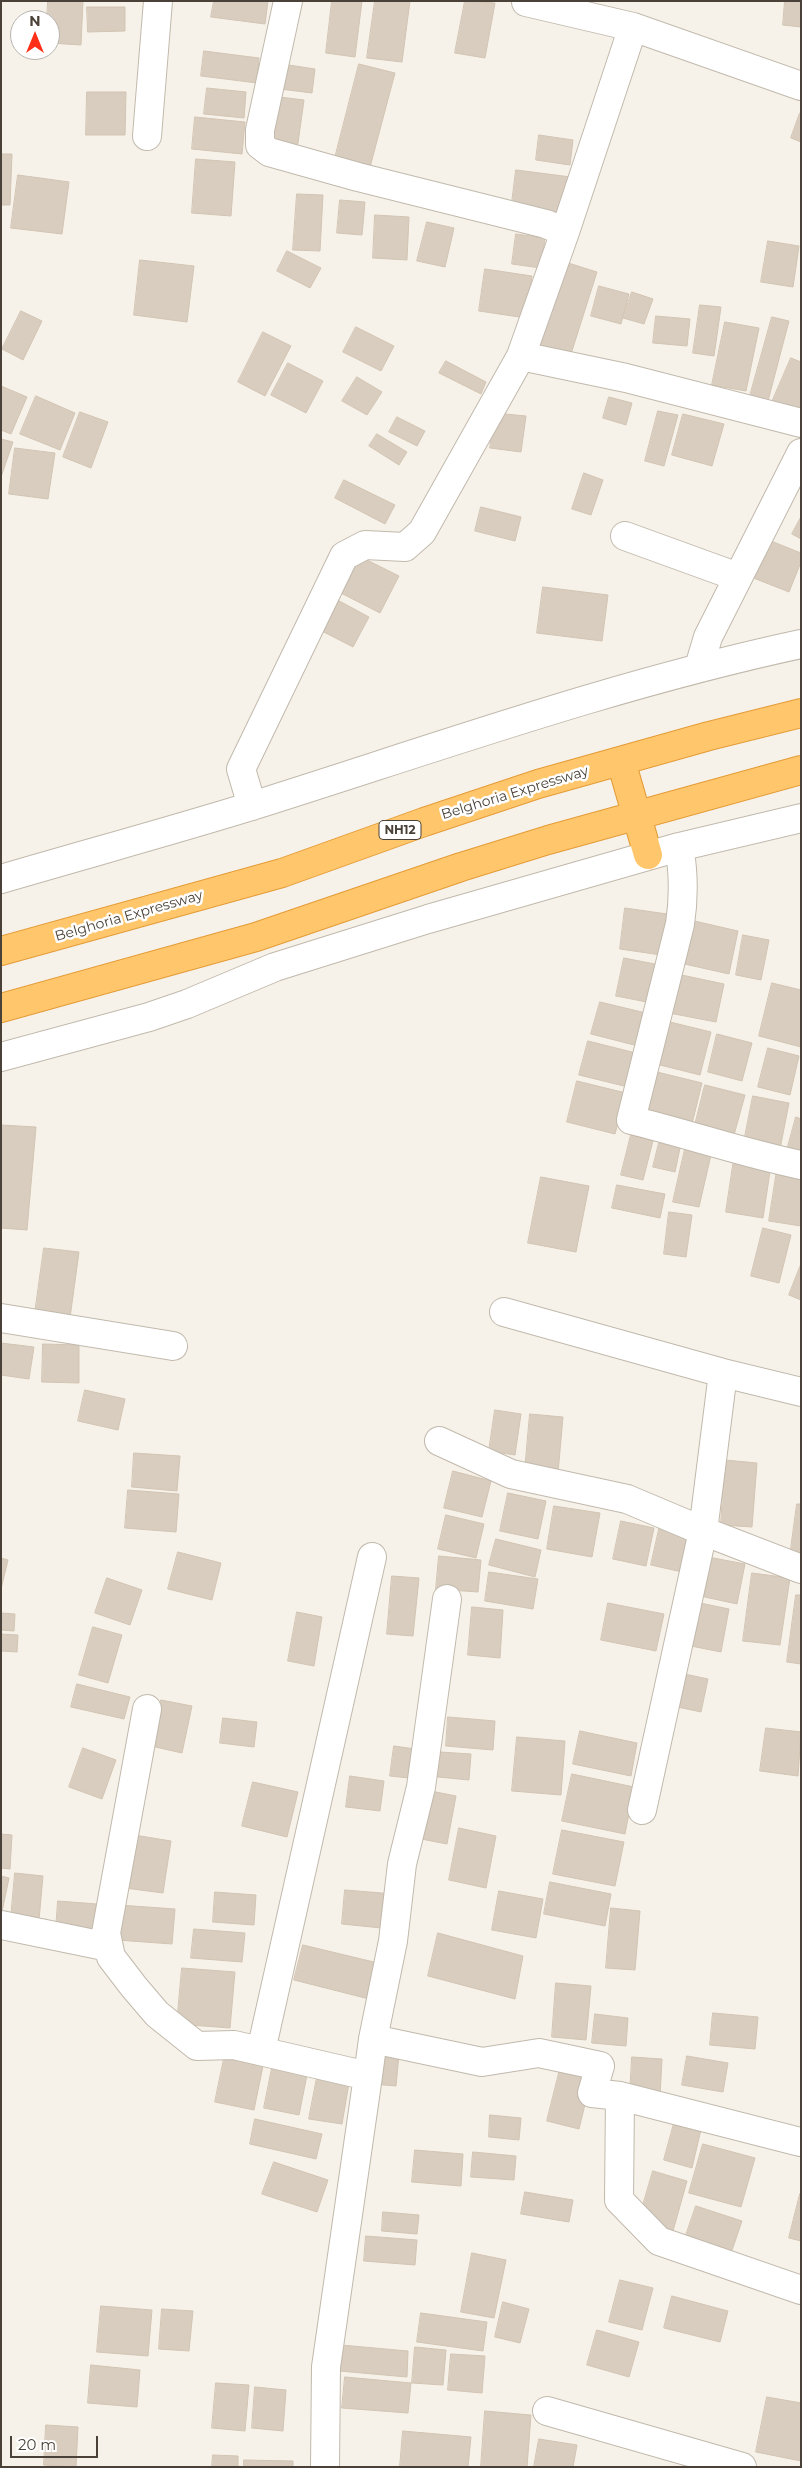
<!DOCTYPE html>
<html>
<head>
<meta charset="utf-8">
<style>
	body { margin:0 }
	#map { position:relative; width:802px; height:2468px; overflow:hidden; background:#f6f2ea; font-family:Montserrat,sans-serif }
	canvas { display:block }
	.frame { position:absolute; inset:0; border:2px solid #4a4238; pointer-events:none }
	.north { position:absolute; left:10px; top:10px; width:50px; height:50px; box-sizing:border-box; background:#fff; border:1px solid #b7b3af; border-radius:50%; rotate:0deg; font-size:14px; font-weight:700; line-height:20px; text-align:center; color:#4a4238 }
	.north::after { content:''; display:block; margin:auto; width:18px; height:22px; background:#ff2f18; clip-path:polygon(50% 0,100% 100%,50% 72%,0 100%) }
	.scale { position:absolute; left:10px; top:2436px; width:88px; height:22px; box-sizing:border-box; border:2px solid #4a4238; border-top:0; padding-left:6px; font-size:15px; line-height:18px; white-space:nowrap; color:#4a4238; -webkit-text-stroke:4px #fff; paint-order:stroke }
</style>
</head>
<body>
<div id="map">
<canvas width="802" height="2468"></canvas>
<div class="frame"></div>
<div class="north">N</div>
<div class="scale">20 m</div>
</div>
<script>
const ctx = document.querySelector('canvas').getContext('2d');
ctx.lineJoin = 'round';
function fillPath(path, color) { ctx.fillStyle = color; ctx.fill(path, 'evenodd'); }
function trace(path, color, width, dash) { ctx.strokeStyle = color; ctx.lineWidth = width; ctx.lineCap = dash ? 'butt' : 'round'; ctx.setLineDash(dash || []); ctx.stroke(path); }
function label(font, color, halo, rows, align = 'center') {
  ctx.font = font + ' Montserrat,sans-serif'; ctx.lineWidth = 5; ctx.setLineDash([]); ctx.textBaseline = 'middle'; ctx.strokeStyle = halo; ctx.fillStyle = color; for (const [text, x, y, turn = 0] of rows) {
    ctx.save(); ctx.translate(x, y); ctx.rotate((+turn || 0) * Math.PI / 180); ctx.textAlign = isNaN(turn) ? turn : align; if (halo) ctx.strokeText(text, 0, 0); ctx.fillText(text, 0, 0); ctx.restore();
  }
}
const building = new Path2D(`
	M48,1H83L81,45L50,43V20H47Z
	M214,1H268L265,24L211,17Z
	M332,1H362L355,57L326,53Z
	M375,1H410L402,62L367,58Z
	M465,1L495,3L485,58L455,53Z
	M785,1H801V27L783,25Z
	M87,7H125V31L88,32Z
	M204,51L259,58L257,83L201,76Z
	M276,63L315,69L312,93L272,88Z
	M359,64L395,73L369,171L334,162Z
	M207,88L246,92L244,118L204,114Z
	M87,92H126L125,135H86Z
	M271,96L304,100L297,150L264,146Z
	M800,113H801V142L791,138Z
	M195,117L245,122L242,154L192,149Z
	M539,135L573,140L570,165L536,160Z
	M1,154H12L10,205H1Z
	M196,159L235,162L231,216L192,213Z
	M516,170L571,177L566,218L511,211Z
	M18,175L69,182L62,234L11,228Z
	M297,194L323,195L320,251L293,250Z
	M340,200L365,202L362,235L337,233Z
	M375,215L409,217L407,260L373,258Z
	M427,222L454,228L445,267L417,261Z
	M516,234L545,238L541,268L512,264Z
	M768,241L799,246L793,287L761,282Z
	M287,251L321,268L310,288L277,271Z
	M140,260L194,266L187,322L134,315Z
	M562,261L597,272L571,354L536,344Z
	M485,269L532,276L526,318L479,311Z
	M599,286L629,294L621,324L591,316Z
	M632,292L653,299L644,324L623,318Z
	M700,305L721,307L714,356L693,353Z
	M21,311L42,321L23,360L2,349Z
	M656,316L690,319L687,346L653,343Z
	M772,317L789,321L768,401L750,396Z
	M725,322L759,328L746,391L712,385Z
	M356,327L394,346L381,371L343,352Z
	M263,332L291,346L265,396L238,382Z
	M791,358L801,362V414L772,402Z
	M446,361L486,382L481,394L439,373Z
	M288,363L323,381L306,413L271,395Z
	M357,377L382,392L367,415L342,401Z
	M1,386L27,397L11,434L1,430Z
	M36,396L75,413L60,450L20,434Z
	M609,397L632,403L626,425L603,418Z
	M658,411L678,415L664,466L645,461Z
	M80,412L108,422L91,468L63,457Z
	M495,413L526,416L521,452L490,448Z
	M683,414L724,424L712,466L672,455Z
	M397,417L425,431L417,446L389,432Z
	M377,434L407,452L399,465L369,446Z
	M1,439L13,442L1,477Z
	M15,448L55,453L48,499L9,494Z
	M584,473L603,480L591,515L572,509Z
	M344,480L395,505L385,524L335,498Z
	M481,507L521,517L515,541L475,531Z
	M801,517V539L792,534Z
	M766,539L801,553V562L789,592L751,577Z
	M357,555L399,576L380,613L339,592Z
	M543,587L608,595L602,641L537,633Z
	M332,597L369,617L353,647L316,628Z
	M625,908L667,914L661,955L620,949Z
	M690,920L738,931L729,974L680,963Z
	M743,935L769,940L761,980L736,975Z
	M624,958L660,965L652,1003L616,996Z
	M677,974L724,984L716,1022L669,1013Z
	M772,983L801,990V1047L759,1036Z
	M600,1002L646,1013L638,1046L591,1034Z
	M666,1021L711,1032L700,1075L656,1064Z
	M717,1034L752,1043L742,1081L708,1072Z
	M588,1041L636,1053L628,1087L579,1075Z
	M768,1048L799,1056L790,1095L758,1087Z
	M649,1070L702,1083L691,1128L638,1115Z
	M577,1081L626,1093L615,1134L567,1122Z
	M705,1085L745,1095L734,1135L695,1125Z
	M753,1096L789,1103L779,1154L743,1147Z
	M796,1117L801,1119V1158L786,1154Z
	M1,1125L36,1127L27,1230L1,1228Z
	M631,1135L653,1141L643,1180L621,1175Z
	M659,1143L680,1148L675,1172L653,1167Z
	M685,1149L711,1155L699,1207L673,1202Z
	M734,1159L771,1165L763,1218L726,1212Z
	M777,1170L801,1174V1226L769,1221Z
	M541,1177L589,1186L576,1252L528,1243Z
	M617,1185L665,1194L660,1218L612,1208Z
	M669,1212L692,1215L686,1257L664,1254Z
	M763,1228L791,1235L779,1283L751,1276Z
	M44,1248L79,1252L70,1318L35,1313Z
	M801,1264V1300L789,1295Z
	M1,1343L34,1347L29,1379L1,1375Z
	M43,1344L79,1345V1383L42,1382Z
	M85,1390L125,1399L118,1430L78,1421Z
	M495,1410L521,1414L515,1455L489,1451Z
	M530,1414L563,1417L558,1473L525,1470Z
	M134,1453L180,1456L177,1491L132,1487Z
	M725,1460L757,1463L752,1527L721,1525Z
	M453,1471L491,1481L482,1517L444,1508Z
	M128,1490L179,1494L176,1532L125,1528Z
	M508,1493L546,1501L538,1539L500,1531Z
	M797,1504H801V1558L790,1556Z
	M554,1506L600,1513L592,1557L547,1549Z
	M446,1515L484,1524L476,1558L438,1549Z
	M621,1521L654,1528L646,1566L613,1559Z
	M660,1525L690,1531L682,1572L651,1565Z
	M496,1539L541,1550L535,1577L489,1565Z
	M178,1552L221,1563L212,1600L168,1589Z
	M439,1556L481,1560L478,1592L436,1589Z
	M708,1557L745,1564L737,1604L700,1596Z
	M1,1558L8,1560L1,1589Z
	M489,1572L538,1579L533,1609L485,1601Z
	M752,1573L790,1578L780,1645L743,1641Z
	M392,1576L419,1578L413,1636L387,1634Z
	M107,1578L142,1590L130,1625L95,1613Z
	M796,1595H801V1664L787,1662Z
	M608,1603L664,1614L656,1651L601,1640Z
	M700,1603L729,1609L721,1652L691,1646Z
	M472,1607L503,1610L500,1658L468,1655Z
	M297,1612L322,1617L314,1666L288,1661Z
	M1,1613L15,1614L14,1631L1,1630Z
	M93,1627L122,1635L108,1683L79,1675Z
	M1,1634L18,1635L17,1652L1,1651Z
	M680,1673L708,1679L701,1712L673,1706Z
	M77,1684L130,1697L124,1719L71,1707Z
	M161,1700L192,1706L182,1753L151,1746Z
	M448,1717L495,1721L493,1750L446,1746Z
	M223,1718L257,1722L254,1747L220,1743Z
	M766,1728L801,1732L798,1776L760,1771Z
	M580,1731L637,1743L631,1776L573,1764Z
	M517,1737L565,1741L561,1795L512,1791Z
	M394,1746L422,1750L418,1779L390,1776Z
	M83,1748L116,1760L102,1799L69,1787Z
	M440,1752L471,1754L469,1780L438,1777Z
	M572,1774L634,1787L625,1834L562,1821Z
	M350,1776L384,1781L380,1811L346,1807Z
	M253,1782L298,1792L287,1837L242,1826Z
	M426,1790L456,1796L447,1844L416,1838Z
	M459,1828L496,1836L486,1888L449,1880Z
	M562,1830L624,1842L615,1886L553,1874Z
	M1,1834L12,1835L10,1869L1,1868Z
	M134,1835L171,1841L163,1893L125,1888Z
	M15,1873L43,1876L39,1920L11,1918Z
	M1,1876L9,1878L2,1912H1Z
	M550,1882L611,1894L605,1926L544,1914Z
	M345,1890L394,1894L391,1929L342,1924Z
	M499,1891L543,1899L536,1938L492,1930Z
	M215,1892L256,1895L254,1925L213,1922Z
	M58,1901L97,1904L94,1932L56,1929Z
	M119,1905L175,1909L172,1944L117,1940Z
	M611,1908L640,1911L635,1970L606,1968Z
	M194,1929L245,1933L242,1962L191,1958Z
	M438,1933L523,1956L515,1999L428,1976Z
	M303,1945L378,1963L369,1999L294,1980Z
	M182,1968L235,1972L230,2028L177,2024Z
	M556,1983L591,1986L586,2040L552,2037Z
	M713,2013L758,2017L755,2049L710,2045Z
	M595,2014L628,2018L626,2046L592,2043Z
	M376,2053L399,2055L396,2086L373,2084Z
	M225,2054L264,2061L254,2110L215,2102Z
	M687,2056L728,2063L723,2092L682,2085Z
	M632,2057L662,2059L660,2097L630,2095Z
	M273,2063L308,2070L299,2115L264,2108Z
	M561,2065L593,2072L579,2129L547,2121Z
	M318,2072L350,2077L342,2124L309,2119Z
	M490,2115L521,2118L519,2140L489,2137Z
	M676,2116L703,2121L692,2168L664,2160Z
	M255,2119L322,2134L316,2159L250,2144Z
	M703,2144L755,2158L741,2207L689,2193Z
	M415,2150L463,2154L461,2186L412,2182Z
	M473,2152L516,2156L514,2180L471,2177Z
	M274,2162L328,2180L317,2212L262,2194Z
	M653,2171L687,2181L673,2231L639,2219Z
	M525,2192L573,2200L569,2222L521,2214Z
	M800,2194L801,2195V2241L789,2238Z
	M696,2206L742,2221L728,2262L682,2247Z
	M383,2212L419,2215L417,2234L382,2231Z
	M366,2236L417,2240L415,2265L364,2261Z
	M472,2253L506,2260L494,2318L461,2312Z
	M620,2280L653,2288L642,2330L609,2322Z
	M672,2296L728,2311L720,2342L664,2328Z
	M503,2302L529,2309L520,2343L495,2337Z
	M101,2306L152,2310L148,2356L97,2352Z
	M162,2309L193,2311L189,2351L159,2349Z
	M421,2313L487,2322L483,2351L417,2342Z
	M597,2330L639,2342L629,2377L587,2365Z
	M341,2345L408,2351L407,2377L339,2371Z
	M415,2347L446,2350L443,2385L412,2383Z
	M451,2354L485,2356L482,2393L448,2390Z
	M91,2365L140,2370L137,2407L88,2403Z
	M345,2377L411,2383L408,2413L342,2408Z
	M216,2383L249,2385L245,2431L212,2428Z
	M255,2387L286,2390L283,2431L252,2428Z
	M767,2397L801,2403V2461L756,2452Z
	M485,2411L531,2415L527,2467H481Z
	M46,2425L78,2427L76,2467L44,2465Z
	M403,2431L471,2437L468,2467H400Z
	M539,2439L577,2445L573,2467H534Z
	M213,2455L238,2456V2467H212Z
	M244,2460L293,2461V2467H244Z`);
fillPath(building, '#d8cdbf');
trace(building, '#d3c4b2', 1);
const minor = new Path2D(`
	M288,1L260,130V145L269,152L358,177L546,224L565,232L521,356L626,378L801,423
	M526,2L633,27L801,86
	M147,136L158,1
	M565,232L633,27
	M625,536L738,577
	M699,667L708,637L801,453
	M252,806L241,769L344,556L365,545L405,547L422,532L521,356
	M679,847C684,873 684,897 680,924L631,1120C688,1134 743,1153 801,1165
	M1,879C86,854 171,831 255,805C436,748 615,684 801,644
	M1,1057L149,1017L187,1004L275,967L428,919L679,847L801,818
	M504,1312L723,1373
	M1,1318L173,1346
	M439,1441L511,1474L627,1499L703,1531L801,1569
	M147,1709L106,1933L111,1957L134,1987L157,2014L197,2046L234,2045L368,2076L326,2367L325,2467
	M642,1810L703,1531L723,1373L801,1392
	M1,1925L109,1947
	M373,2039L482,2062L539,2053L600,2066L592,2093L620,2096L800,2142
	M261,2051L372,1557
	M368,2076L373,2039L393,1941L402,1864L421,1787L447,1599
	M620,2096L619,2200L659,2241L801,2290
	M547,2411L742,2467`);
const highway = new Path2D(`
	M621,761L648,855
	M1,951L282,873L424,822L538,784L709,736L801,713
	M1,1008L256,937L461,867L548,840L801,770`);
trace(minor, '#c2b9ac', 30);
trace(highway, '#e49b36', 30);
trace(minor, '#fff', 28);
trace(highway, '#ffc66c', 28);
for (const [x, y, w] of [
	[400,830,42]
]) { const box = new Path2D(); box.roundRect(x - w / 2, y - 9.5, w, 19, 4); ctx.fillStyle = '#fff'; ctx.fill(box); trace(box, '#4a4238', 1); }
label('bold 12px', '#4a4238', null, [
	["NH12",400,830]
]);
label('14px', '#4a4238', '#fff', [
	["Belghoria Expressway",515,793,-17],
	["Belghoria Expressway",129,916,-16]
]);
</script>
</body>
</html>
